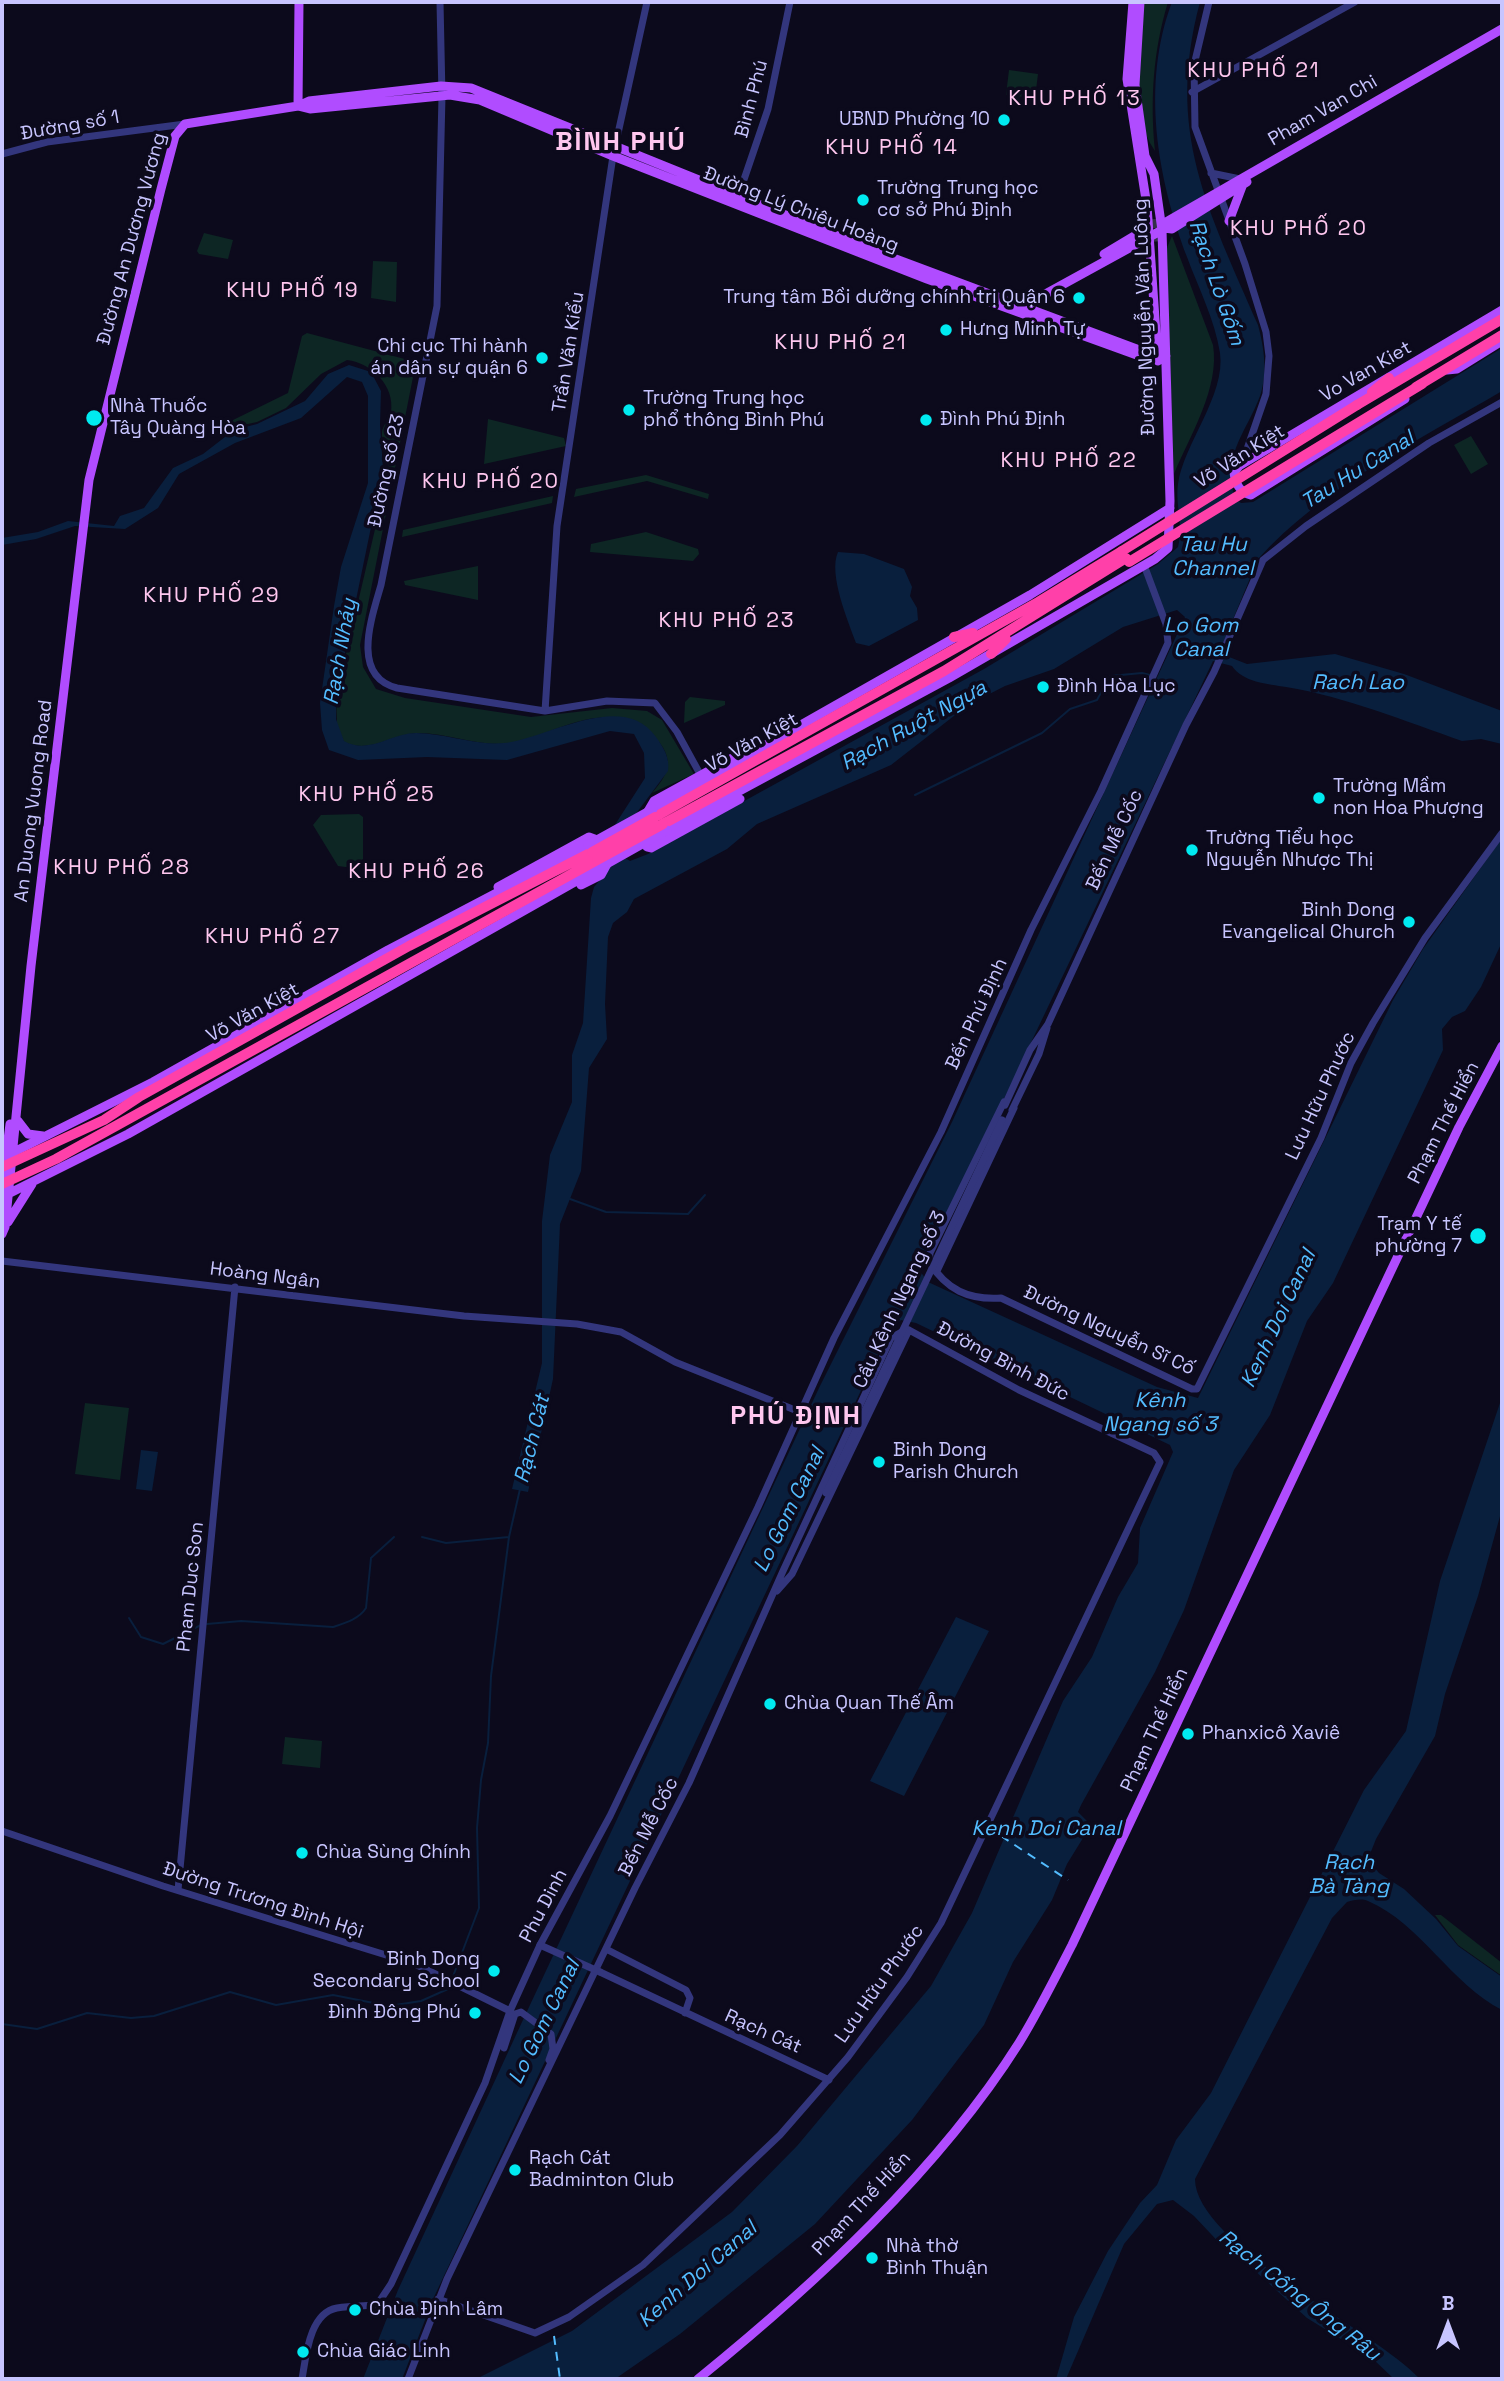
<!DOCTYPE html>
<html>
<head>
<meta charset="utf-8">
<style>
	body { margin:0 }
	#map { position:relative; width:1504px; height:2381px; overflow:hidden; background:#0c0a1c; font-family:"Space Grotesk",sans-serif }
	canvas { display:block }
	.frame { position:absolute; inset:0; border:4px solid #c8c5ff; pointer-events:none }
	.north { position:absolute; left:1413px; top:2290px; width:70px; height:70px; -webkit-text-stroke:5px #0c0a1c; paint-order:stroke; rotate:0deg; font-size:19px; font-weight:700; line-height:28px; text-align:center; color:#c8c5ff }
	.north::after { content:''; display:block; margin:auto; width:24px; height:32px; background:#c8c5ff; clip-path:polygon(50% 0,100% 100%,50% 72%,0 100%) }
</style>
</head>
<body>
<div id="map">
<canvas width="1504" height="2381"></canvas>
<div class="frame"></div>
<div class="north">B</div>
</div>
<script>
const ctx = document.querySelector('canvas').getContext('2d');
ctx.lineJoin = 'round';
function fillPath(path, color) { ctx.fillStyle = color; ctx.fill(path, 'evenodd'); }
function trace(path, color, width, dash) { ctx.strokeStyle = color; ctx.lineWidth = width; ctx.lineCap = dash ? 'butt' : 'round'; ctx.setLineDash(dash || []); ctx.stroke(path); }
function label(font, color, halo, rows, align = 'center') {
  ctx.font = font + ' "Space Grotesk",sans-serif'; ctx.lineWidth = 7; ctx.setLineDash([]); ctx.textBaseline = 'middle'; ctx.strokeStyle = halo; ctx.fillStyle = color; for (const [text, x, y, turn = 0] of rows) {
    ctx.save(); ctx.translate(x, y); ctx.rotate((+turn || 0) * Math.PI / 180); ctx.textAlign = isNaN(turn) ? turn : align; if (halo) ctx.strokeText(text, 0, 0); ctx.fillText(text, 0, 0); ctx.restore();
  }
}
fillPath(new Path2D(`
	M1143,2H1168C1153,51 1150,101 1155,151C1127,111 1140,49 1143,2Z
	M1009,70L1038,74L1035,98L1006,95Z
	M204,233L233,240L228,259L199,254L197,251Z
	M1172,236L1213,345C1220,388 1190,435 1174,474L1166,250Z
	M373,261L397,262L396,302L371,298Z
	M307,333L416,362L360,645L363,667L376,689L405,698L531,717L612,708L647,711L662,720L694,774L652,793C665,778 674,765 662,746C655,736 649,732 638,726C595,702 554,735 511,743C480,748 447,732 416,733C391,735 369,754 344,742L337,725L336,697L389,469C388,457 381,444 382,432C383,424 390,419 391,412C395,386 372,363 347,360L321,374L286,408L257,422L234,427L231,421L288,393L302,336Z
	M488,419L564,438L566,446L484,464Z
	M1471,436L1488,464L1471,474L1454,445Z
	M646,475L709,494L708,499L647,481L574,497L576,489Z
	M553,496L552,503L402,537L403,530Z
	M646,532L698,549L699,554L693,561L590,552L591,544Z
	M478,566V600L405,585L404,581Z
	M690,697L725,701V705L684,723L685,702Z
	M321,815L359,814L363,817V859L353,868L338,866L313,825Z
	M85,1403L129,1408L120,1480L75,1474Z
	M285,1737L322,1741L320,1768L282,1764Z
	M1435,1915H1441L1502,1963V1976L1458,1945Z`), '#0d2624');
fillPath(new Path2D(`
	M1172,2H1200C1165,132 1208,209 1258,325C1264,347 1268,373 1260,396C1247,431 1219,460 1236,499L1241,503L1253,502L1502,348V391C1419,440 1323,487 1258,559L1219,653L1247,664L1335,654L1404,674L1502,711V744L1481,739L1462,741C1405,721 1346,697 1286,687C1268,684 1242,682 1232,666L1213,661L973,1164L921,1263L920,1271L928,1282L1157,1387L1198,1398L1393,1000L1423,949L1502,838V942L1481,987L1465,1011L1452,1017L1442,1029L1443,1050L1333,1283L1307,1321L1270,1415L1234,1470L1184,1610L1155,1672L1081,1805L1078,1812L1091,1825L1067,1864L1052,1900L1013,1962L984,2025L912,2120L815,2224L680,2334L615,2379H476L572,2331L732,2212L797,2146L931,1986L972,1913L1063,1701L1092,1657L1118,1597L1138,1563L1140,1528L1173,1452L1170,1445L916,1323L901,1320L889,1331L434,2297L402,2379H363L398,2290L522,2022L819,1388L952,1122L1185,617L1177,610L1123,627L1054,669L1005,686L968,705L891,765L757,824L727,849L634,899L627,912L613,923L608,937L605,1004L607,1039L589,1068L581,1171L560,1224L553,1379L528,1492L512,1489L542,1363V1221L550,1155L572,1102V1055L583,1023L591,898L594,887L605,874L611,831L645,778L644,753L634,734L610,731L507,760L427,757L358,760L329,750L322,730L320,703L334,606L341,567L368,483V396L362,382L347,377L301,418L235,443L179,474L158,508L125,529L75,526L36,539L2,545V538L38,532L68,521L114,526L120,516L144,508L173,468L203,454L234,430L257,424L305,401L328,374L349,365L371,372L381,391L380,425L383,469L336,697V719L344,741C369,755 391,733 416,733C447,733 480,748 511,742C552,735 624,691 656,737C664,748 670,758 668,771L623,831L620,855L630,861L648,854L984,669L1158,564L1178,547C1184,526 1175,505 1178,484C1183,445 1226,395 1220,353C1215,320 1198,287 1187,257C1157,177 1141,84 1172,2Z
	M838,552L864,554L904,569L912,587L910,596L917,608L918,620L869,646L856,643C848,621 828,574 838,552Z
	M1502,1397V1509L1478,1596L1445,1694L1435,1736L1376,1839L1368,1859L1379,1873L1404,1889L1436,1919L1458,1946L1502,1977V2010C1451,1984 1421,1924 1368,1901C1361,1898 1354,1900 1347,1902L1332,1918L1195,2179C1195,2244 1376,2331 1420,2379H1394L1373,2359L1307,2318L1254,2270L1226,2250L1194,2216L1173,2200L1157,2204L1124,2244L1066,2379H1056L1074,2317L1108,2251L1140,2203L1157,2185L1176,2140L1211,2093L1364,1790L1406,1731L1440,1581Z
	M141,1450L158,1452L152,1491L136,1489Z
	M956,1617L989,1631L904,1796L870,1781Z`), '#091f3d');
trace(new Path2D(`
	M915,795L1042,733L1070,709L1097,700L1110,676L1142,673L1150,675
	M570,1199L606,1212L688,1214L705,1195
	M422,1537L446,1543L509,1537
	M129,1618L141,1637L163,1644L201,1625
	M207,1624L241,1621L333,1627C345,1623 359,1619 366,1608L371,1558L394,1537
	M452,1979L479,1908L477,1828L481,1780L488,1743L491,1676L509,1537L520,1489
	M2,2024L37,2029L87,2013L131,2018L154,2016L230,1992L276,2005L333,1995L389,2006L421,2001L448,1989L450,1984`), '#091f3d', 2);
trace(new Path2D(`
	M1001,1836L1068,1880
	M554,2336L560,2379`), '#53bcff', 2, [9, 7]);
trace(new Path2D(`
	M1156,219L1158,246`), '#322f49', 9, [9, 4.5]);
trace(new Path2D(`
	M440,2L442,96L437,306L381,585C372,617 350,676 397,688L545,711L607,701L655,703L677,732L700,774
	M1209,2L1194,65L1195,127L1245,264L1266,332L1269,356L1266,394L1246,452V462
	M1192,92L1355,2
	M2,154L47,142L185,124
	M1211,173L1240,179
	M737,200L768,109L790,2
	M545,711L557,526L613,156L647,2
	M1004,1102L930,1253L929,1262C947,1290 968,1300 1001,1298L1192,1389H1197L1321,1138L1351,1063L1373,1023L1425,938L1502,833
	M1005,1105L1030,1050L1048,1024L1186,725L1214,672L1263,560L1306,526L1429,443L1502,402
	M1012,1110L1039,1054L1047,1028
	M2,1261L464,1316L577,1324L621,1332L675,1362L800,1412
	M937,1271L1014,1108
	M777,1591L792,1574L909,1330
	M2,1831L163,1886L415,1964L510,2011
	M178,1890L235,1287
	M606,1949L686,1990L690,1998L685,2013
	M600,1972L829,2080
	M504,2048L515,2014L521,2012L551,2034L553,2049L549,2060
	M438,2299L535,2333L569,2317L643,2265L780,2135L848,2057L907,1977L941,1923L1160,1462L1154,1453L1019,1390L909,1330
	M302,2379C306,2357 309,2313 337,2308C350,2306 364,2306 377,2305L391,2284L485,2083L510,2011L540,1945L610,1816L758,1507L834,1338L941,1132L1031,930L1101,791L1168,643L1166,624L1144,565
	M408,2379L447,2279L635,1888L689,1783L783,1571L891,1338L905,1330`), '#33367d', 7);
trace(new Path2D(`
	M1133,2L1127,79L1147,206L1158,361
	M298,106L310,109L450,95L480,100L613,156L927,279L1145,358
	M298,106L299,2
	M1229,221L1243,184
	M1164,228L1172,229L1247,182
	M1104,254L1139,233L1144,220
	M1024,312L1040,297L1162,230L1168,221L1502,29
	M1447,370L1457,369L1502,341
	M1405,399L1251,495C1240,493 1235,483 1234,472L1239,466L1502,310
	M653,809L1030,595L1170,508
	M647,813L654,801L736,756
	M667,830L949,678L1155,559L1168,548L1170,501L1162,230L1154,174L1145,156L1135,85L1140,2
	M645,838L647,847L651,848L740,799
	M581,885L601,875L607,864
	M498,887L589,837L600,841
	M18,1121L28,1134L43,1136
	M2,1158L153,1082L388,950L588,845
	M2,1187L10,1124
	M2,1197L128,1134L603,866
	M8,1222L32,1184
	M2,1234L5,1227L31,966L89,480L161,189L175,136L185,124L298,106L309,101L441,86L471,88L877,252L1158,357L1166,356
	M698,2379C814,2285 938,2171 1019,2043C1038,2012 1055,1978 1072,1945L1459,1127L1502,1046`), '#b04cff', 9);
trace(new Path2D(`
	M1416,387L1502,335
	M1372,392L1389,378
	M1357,405L1502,319
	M954,637L973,633
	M991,654L1006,639
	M655,817L1038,602L1122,551
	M663,824L944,671L1126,558
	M2,1167L104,1120L139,1097L409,946L592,852
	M2,1184L56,1159L597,860`), '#ff40a9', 10);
trace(new Path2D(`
	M826,1493L1002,1120
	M540,1945L600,1972`), '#33367d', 7);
trace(new Path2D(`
	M588,845L653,809
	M603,866L667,830`), '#b04cff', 9);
trace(new Path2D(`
	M1122,551L1357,405
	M1129,562L1422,384
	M592,852L655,817
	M597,860L663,824`), '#ff40a9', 10);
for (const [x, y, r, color] of [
	[1004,120,7,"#00eaf0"],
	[863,200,7,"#00eaf0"],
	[1079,298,7,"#00eaf0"],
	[946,330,7,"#00eaf0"],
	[542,358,7,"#00eaf0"],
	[629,410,7,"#00eaf0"],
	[94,418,9,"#00eaf0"],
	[926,420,7,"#00eaf0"],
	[1043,687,7,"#00eaf0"],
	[1319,798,7,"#00eaf0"],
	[1192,850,7,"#00eaf0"],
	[1409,922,7,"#00eaf0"],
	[1478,1236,9,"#00eaf0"],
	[879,1462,7,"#00eaf0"],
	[770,1704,7,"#00eaf0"],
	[1188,1734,7,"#00eaf0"],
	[302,1853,7,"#00eaf0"],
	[494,1971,7,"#00eaf0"],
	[475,2013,7,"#00eaf0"],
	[515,2170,7,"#00eaf0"],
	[872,2258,7,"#00eaf0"],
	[355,2310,7,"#00eaf0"],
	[303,2352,7,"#00eaf0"]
]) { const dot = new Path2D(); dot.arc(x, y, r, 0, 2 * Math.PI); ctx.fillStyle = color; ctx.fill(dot); trace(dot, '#0c0a1c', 2.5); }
label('19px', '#c8c5ff', '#0c0a1c', [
	["Bình Phú",752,99,-75],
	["Pham Van Chi",1323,111,-30],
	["Đường số 1",70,126,-10],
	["Đường Lý Chiêu Hoàng",801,210,21],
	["Đường An Dương Vương",132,239,-75],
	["Đường Nguyễn Văn Luông",1145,317,-92],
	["Trần Văn Kiểu",569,352,-81],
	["Vo Van Kiet",1366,372,-30],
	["Võ Văn Kiệt",1240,457,-32],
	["Đường số 23",387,471,-78],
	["Võ Văn Kiệt",752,743,-29],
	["An Duong Vuong Road",34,801,-83],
	["Bến Mễ Cốc",1115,840,-65],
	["Võ Văn Kiệt",253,1013,-29],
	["Bến Phú Định",977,1014,-65],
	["Lưu Hữu Phước",1321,1096,-65],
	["Phạm Thế Hiển",1444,1123,-63],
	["Hoàng Ngân",265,1276,7],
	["Cầu Kênh Ngang số 3",900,1300,-65],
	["Đường Nguyễn Sĩ Cố",1109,1331,25],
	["Đường Bình Đức",1003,1362,28],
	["Pham Duc Son",191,1587,-84],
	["Phạm Thế Hiển",1155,1730,-65],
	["Bến Mễ Cốc",649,1827,-63],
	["Đường Trương Đình Hội",263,1901,18],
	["Phu Dinh",544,1906,-62],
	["Lưu Hữu Phước",880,1984,-55],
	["Rạch Cát",763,2032,24],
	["Phạm Thế Hiển",862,2204,-47]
]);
label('19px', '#c8c5ff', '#0c0a1c', [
	["UBND Phường 10",990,120,"right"],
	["Trường Trung học",877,189],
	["cơ sở Phú Định",877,211],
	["Trung tâm Bồi dưỡng chính trị Quận 6",1065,298,"right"],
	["Hưng Minh Tự",960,330],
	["Chi cục Thi hành",528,347,"right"],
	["án dân sự quận 6",528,369,"right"],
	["Trường Trung học",643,399],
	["phổ thông Bình Phú",643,421],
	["Nhà Thuốc",110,407],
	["Tây Quàng Hòa",110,429],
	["Đình Phú Định",940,420],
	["Đình Hòa Lục",1057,687],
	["Trường Mầm",1333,787],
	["non Hoa Phượng",1333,809],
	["Trường Tiểu học",1206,839],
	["Nguyễn Nhược Thị",1206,861],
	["Binh Dong",1395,911,"right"],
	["Evangelical Church",1395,933,"right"],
	["Trạm Y tế",1462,1225,"right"],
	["phường 7",1462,1247,"right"],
	["Binh Dong",893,1451],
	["Parish Church",893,1473],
	["Chùa Quan Thế Âm",784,1704],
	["Phanxicô Xaviê",1202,1734],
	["Chùa Sùng Chính",316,1853],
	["Binh Dong",480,1960,"right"],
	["Secondary School",480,1982,"right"],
	["Đình Đông Phú",461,2013,"right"],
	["Rạch Cát",529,2159],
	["Badminton Club",529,2181],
	["Nhà thờ",886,2247],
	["Bình Thuận",886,2269],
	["Chùa Định Lâm",369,2310],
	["Chùa Giác Linh",317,2352]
], 'left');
ctx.letterSpacing = '2px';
label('21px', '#ffc7ef', '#0c0a1c', [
	["KHU PHỐ 21",1254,71],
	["KHU PHỐ 13",1075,99],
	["KHU PHỐ 14",892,148],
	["KHU PHỐ 20",1299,229],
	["KHU PHỐ 19",293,291],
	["KHU PHỐ 21",841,343],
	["KHU PHỐ 22",1069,461],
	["KHU PHỐ 20",491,482],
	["KHU PHỐ 29",212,596],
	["KHU PHỐ 23",727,621],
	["KHU PHỐ 25",367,795],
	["KHU PHỐ 28",122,868],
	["KHU PHỐ 26",417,872],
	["KHU PHỐ 27",273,937]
]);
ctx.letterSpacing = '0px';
label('italic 21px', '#53bcff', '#0c0a1c', [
	["Rạch Lò Gốm",1216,283,71],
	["Tau Hu Canal",1358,471,-32],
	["Tau Hu",1213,545],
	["Channel",1213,569],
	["Lo Gom",1201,626],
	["Canal",1201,650],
	["Rạch Nhảy",341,652,-80],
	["Rach Lao",1358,683],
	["Rạch Ruột Ngựa",914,726,-29],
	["Kenh Doi Canal",1279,1319,-65],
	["Kênh",1160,1401],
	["Ngang số 3",1160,1425],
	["Rạch Cát",533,1439,-76],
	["Lo Gom Canal",790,1510,-64],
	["Kenh Doi Canal",1046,1829],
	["Rạch",1349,1863],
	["Bà Tàng",1349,1887],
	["Lo Gom Canal",545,2022,-64],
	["Kenh Doi Canal",698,2275,-41],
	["Rạch Cống Ông Râu",1299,2296,38]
]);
ctx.letterSpacing = '2px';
label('bold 26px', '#ffc7ef', '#0c0a1c', [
	["BÌNH PHÚ",621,143],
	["PHÚ ĐỊNH",796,1417]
]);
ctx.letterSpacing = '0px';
</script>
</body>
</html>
